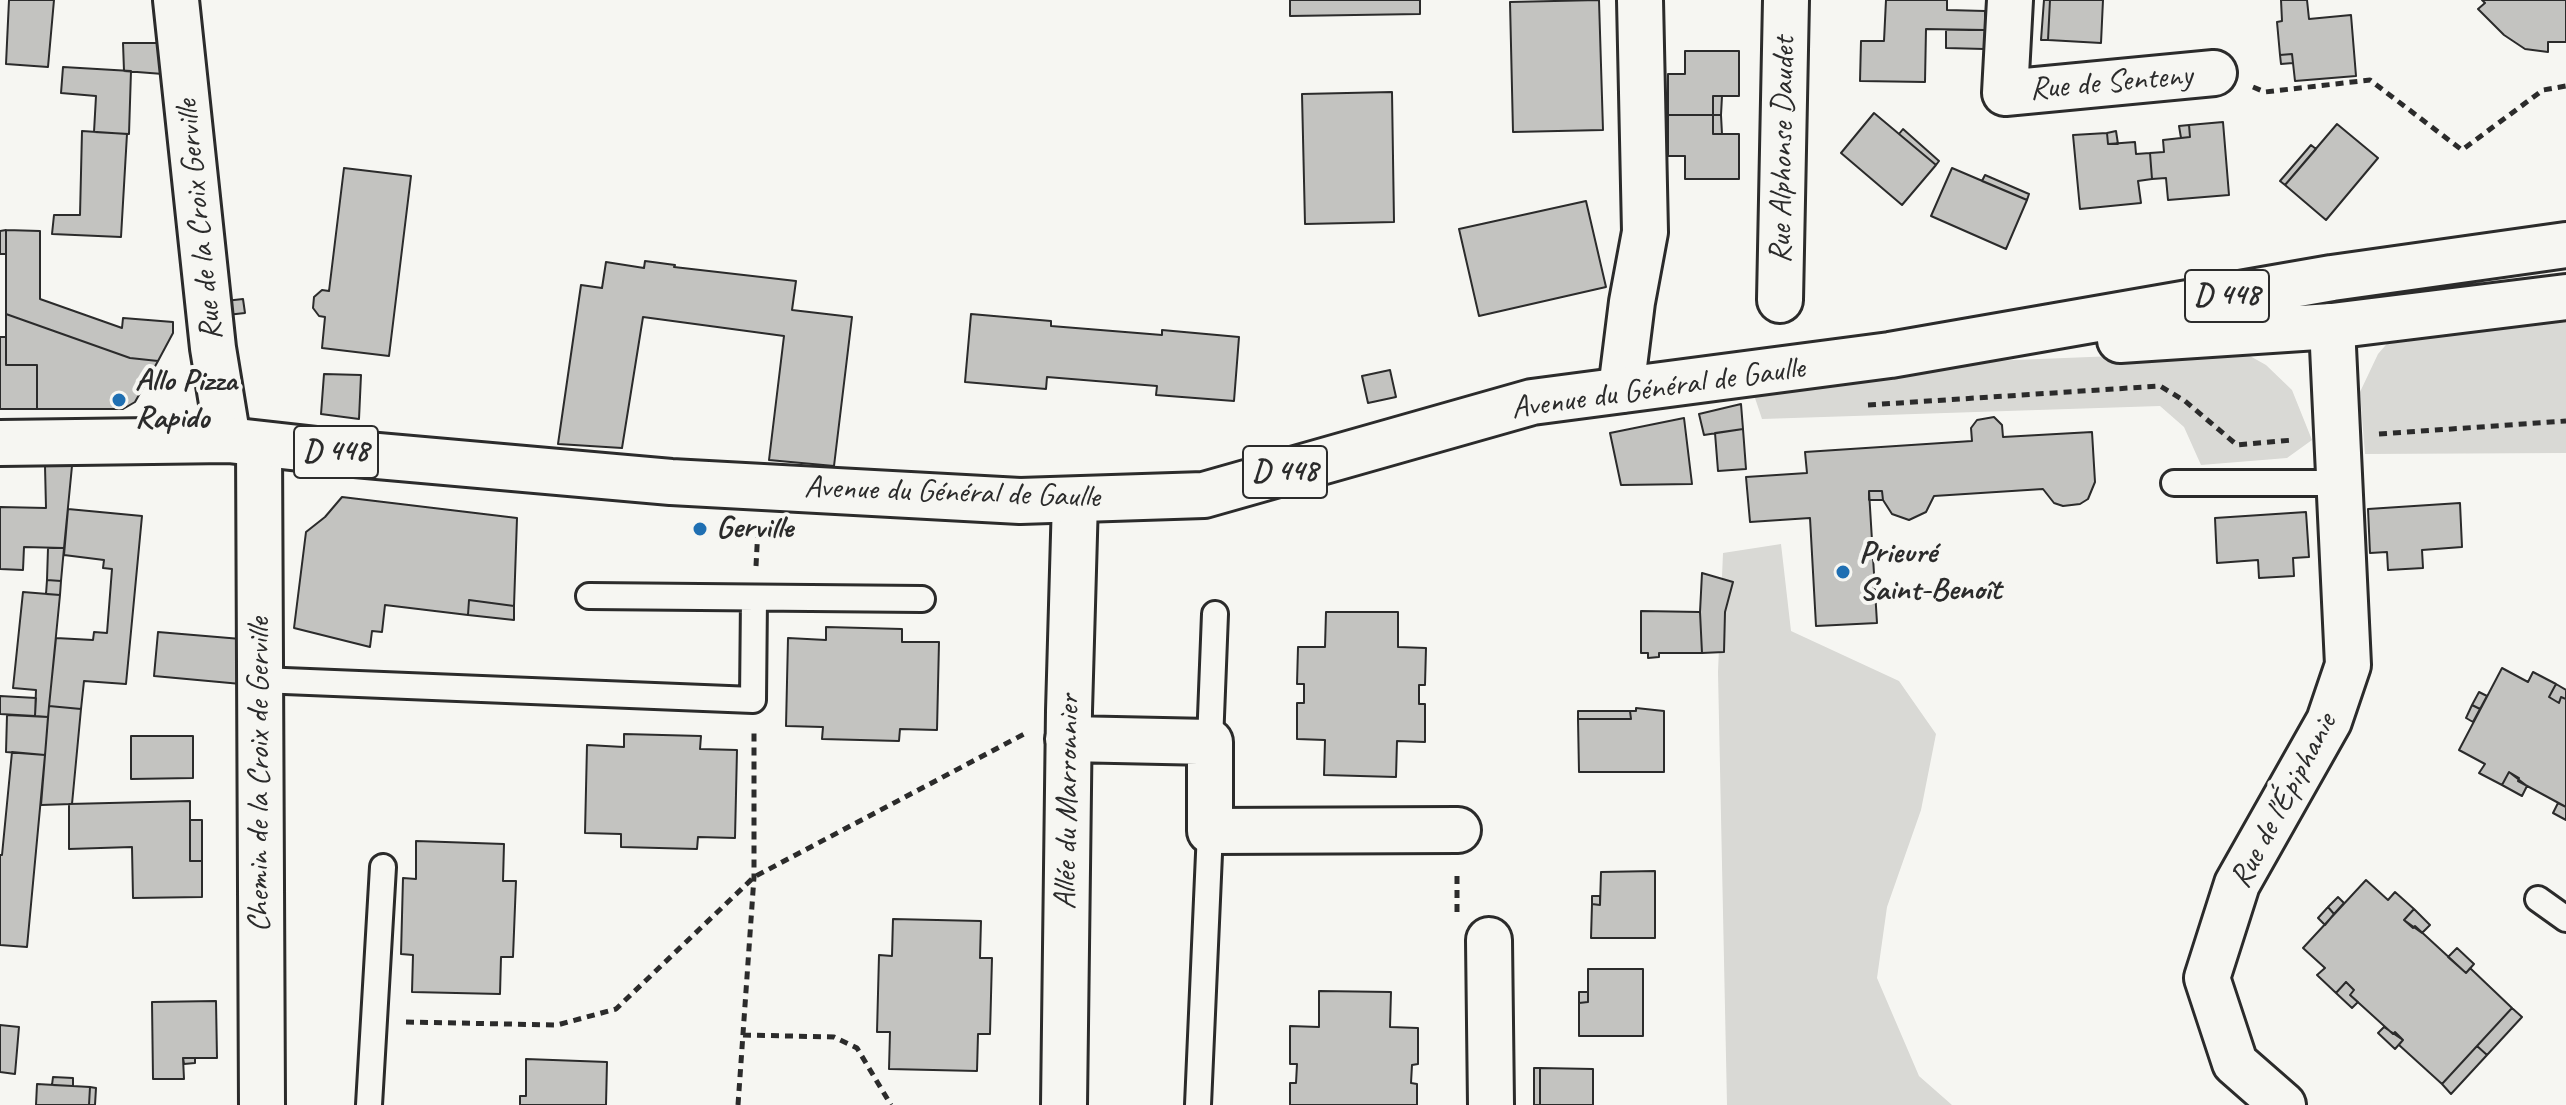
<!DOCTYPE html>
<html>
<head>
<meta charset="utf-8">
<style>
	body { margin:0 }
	canvas { display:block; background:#f6f6f2 }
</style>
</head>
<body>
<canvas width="2566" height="1105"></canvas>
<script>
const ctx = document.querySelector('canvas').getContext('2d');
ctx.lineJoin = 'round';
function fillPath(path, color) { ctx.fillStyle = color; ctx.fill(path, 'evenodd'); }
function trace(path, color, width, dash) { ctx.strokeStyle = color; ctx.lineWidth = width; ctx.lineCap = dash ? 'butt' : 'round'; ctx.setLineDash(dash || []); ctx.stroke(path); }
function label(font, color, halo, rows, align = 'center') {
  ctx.font = font + ' Caveat,sans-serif'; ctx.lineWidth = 8; ctx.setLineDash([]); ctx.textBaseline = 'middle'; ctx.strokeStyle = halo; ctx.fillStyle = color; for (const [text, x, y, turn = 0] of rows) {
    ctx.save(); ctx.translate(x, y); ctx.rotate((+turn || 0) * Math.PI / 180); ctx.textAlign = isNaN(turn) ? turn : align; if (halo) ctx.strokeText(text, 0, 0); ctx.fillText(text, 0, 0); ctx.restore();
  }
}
fillPath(new Path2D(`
	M2566,302V453L2365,454L2360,392L2378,354L2404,324Z
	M2241,351L2266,365L2292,390L2312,440L2287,458L2201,465L2184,427L2160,406L1762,419L1754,395L1989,361Z
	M1781,544L1791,631L1899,681L1936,734L1921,810L1887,907L1877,978L1919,1076L1952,1105H1727L1718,672L1723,553Z`), '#d9d9d5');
const building = new Path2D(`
	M9,0H54L48,67L6,64Z
	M1290,0H1420V14L1290,16Z
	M1599,0L1603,130L1513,132L1510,2Z
	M1886,0H1947V10L1985,11V30L1926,29L1925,82L1860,81L1861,41H1884Z
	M2044,0H2050L2048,40H2041Z
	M2050,0H2103L2101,43L2048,40Z
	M2281,0H2307L2309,19L2351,15L2356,76L2295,81L2292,54L2280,55L2277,22L2282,21Z
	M2482,0H2566V42H2548V52L2525,49L2504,35L2478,9L2485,3Z
	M1946,30H1985L1984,49L1946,48Z
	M123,43H158L163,74L124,71Z
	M1685,51H1739V96H1713V115H1668V74H1685Z
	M2292,54L2293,63L2281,64L2280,55Z
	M63,67L131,71L129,134L94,132L96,96L61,93Z
	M1392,92L1394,222L1305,224L1302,94Z
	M1713,96H1722L1721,115H1713Z
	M1874,113L1936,165L1902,205L1841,153Z
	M1668,115H1713V134H1739V179H1685V156H1668Z
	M1713,115H1721L1722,134H1713Z
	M2223,122L2229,195L2168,200L2166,178L2152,179L2150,153L2164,152L2163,140L2190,137L2189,125Z
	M2337,124L2378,158L2326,220L2285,185Z
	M2189,125L2190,137L2181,138L2179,126Z
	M1903,129L1939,161L1936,165L1899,134Z
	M82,131L127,134L121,237L52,234L54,215H80Z
	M2116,131L2118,144H2108L2107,133Z
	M2107,133L2108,144L2135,142L2136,154L2150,153L2152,179L2138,181L2141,203L2080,209L2073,135Z
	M2311,145L2316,149L2285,185L2280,181Z
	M344,168L411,176L389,356L322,348L325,317L319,316L313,308L314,297L322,290L329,291Z
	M1952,168L2027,200L2006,249L1931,216Z
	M1985,175L2029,194L2027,200L1982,181Z
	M1586,201L1606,287L1479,316L1459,229Z
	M6,230L40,231V299L122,328L123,318L173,322V333L158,361L130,358L6,314Z
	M6,230V254H0V231Z
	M645,261L675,265L674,267L796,281L792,310L852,317L834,466L769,460L784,336L643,317L622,448L558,444L581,285L602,288L606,262L644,268Z
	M243,299L245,313L227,315L225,301Z
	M6,314L130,358L158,361L135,402L123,409H37V365H6Z
	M971,314L1051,321V326L1162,335V330L1239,337L1234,401L1156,395L1157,386L1047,377L1046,389L965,382Z
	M0,337H6V365H37V409H0Z
	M1390,370L1396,397L1368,403L1362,376Z
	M324,374L361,375L359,419L321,414Z
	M1741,404L1743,429L1704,435L1699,414Z
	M1994,417L2002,425L2003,437L2092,432L2095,482L2088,499L2080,504L2063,506L2054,503L2043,489L1934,496L1926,512L1909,520L1892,514L1883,500L1882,491H1869L1877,623L1816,626L1810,518L1750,522L1746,477L1807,473L1805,452L1972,441L1971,428L1977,420Z
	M1684,418L1692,484L1621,485L1610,433Z
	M1743,429L1746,469L1718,471L1715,433Z
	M45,466H72L64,548L24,547L23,570L0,569V507L46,508Z
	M1869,491H1882L1883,500H1869Z
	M342,497L517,518L514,606L469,600L468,615L385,605L382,632L372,631L370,647L294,628L306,532L325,517Z
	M2460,503L2462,547L2422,550L2423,568L2388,570L2387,552L2370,553L2368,509Z
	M68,509L142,516L126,684L84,681L81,709L49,706L56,638L93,640L94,632L107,633L112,569L103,568L104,560L64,555Z
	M2306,512L2309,557L2293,558L2294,576L2259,578L2258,560L2217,563L2215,518Z
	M48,548H64L61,581L47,580Z
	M1702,573L1733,582L1725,612L1724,652L1702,653L1700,612Z
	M47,580L61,581L60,595L46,594Z
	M23,592L60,595L48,717L35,716L36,690L13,688Z
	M469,600L514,606V620L468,615Z
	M1641,611L1700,612L1702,653H1659V657L1648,658V653H1641Z
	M1326,612H1398V647L1426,648L1425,685H1419V704H1425V742L1397,741L1396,777L1324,775L1325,740L1297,739V703H1304V684H1297L1298,647H1325Z
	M826,627L902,629V642H939L937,730L900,729L899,741L822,739L823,727L786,726L788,638L826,640Z
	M158,632L241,639V684L154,676Z
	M2502,668L2528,682L2533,672L2556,684L2549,697L2559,703L2561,697L2566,699V807L2518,781L2519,778L2509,772L2502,785L2479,773L2485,764L2459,750Z
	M2556,684L2566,690V699L2561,697L2559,703L2549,697Z
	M2479,692L2487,696L2480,709L2472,705Z
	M0,696L36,698L35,716L0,714Z
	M2472,705L2480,709L2473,722L2466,718Z
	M49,706L81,709L72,804L41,805Z
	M1636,708L1664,711V772H1579L1578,719H1631L1630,711H1636Z
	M1578,711H1630L1631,719H1578Z
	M7,715L48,717L45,755L6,752Z
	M624,734L701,736L700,749L737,750L735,838L698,837L697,849L621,847V834L585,833L587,745L624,747Z
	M131,736H193V778L131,779Z
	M12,752L45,755L27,947L0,945V855H2Z
	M2509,772L2527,786L2522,796L2502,785Z
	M190,801V861H202V897L133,898L132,847L69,849V804Z
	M2558,803L2566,807V820L2553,813Z
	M190,820H202V861H190Z
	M416,841L504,844L503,881H516L513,957H501L500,994L412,992L413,955L401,954L403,878L416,879Z
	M1655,871V938H1591L1592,904L1600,905L1601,872Z
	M2366,880L2388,900L2395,892L2414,909L2404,920L2413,928L2415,926L2466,973L2470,968L2512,1008L2442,1084L2399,1045L2403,1040L2395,1032L2393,1034L2350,995L2354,990L2346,982L2336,993L2317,975L2325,968L2303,948Z
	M1592,896H1600V905L1592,904Z
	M2338,897L2344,903L2334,914L2328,907Z
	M2328,907L2334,914L2325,925L2318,918Z
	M2414,909L2430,925L2422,933L2404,920Z
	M893,919L981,921L980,958H992L990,1034H978L977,1071L889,1069L890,1032H877L879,955L892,956Z
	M2457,948L2474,964L2466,973L2448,957Z
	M1588,969H1643V1036H1579V1003L1588,1002Z
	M2346,982L2354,990L2350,995L2358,1002L2352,1008L2336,993Z
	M1319,991L1391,992L1390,1027L1418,1028V1064L1412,1065L1411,1083L1417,1084V1105H1290V1083H1296L1297,1064H1290V1026L1319,1027Z
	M1579,992H1588V1002L1579,1003Z
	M216,1001L217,1058H183L184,1079H153L152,1002Z
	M2512,1008L2522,1017L2487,1055L2477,1046Z
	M0,1025L19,1027L15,1074L0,1072Z
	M2384,1027L2403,1040L2395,1049L2378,1033Z
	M2477,1046L2487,1055L2451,1094L2442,1084Z
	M183,1058H195V1063L184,1064Z
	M526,1059L607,1062L606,1105H520V1096H526Z
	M1534,1068H1540V1105H1534Z
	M1540,1068L1593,1069V1105H1540Z
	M53,1077L73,1078V1086L52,1085Z
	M37,1084L90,1087L89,1105H36Z
	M90,1087L96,1088L95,1105H89Z`);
fillPath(building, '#c3c3c0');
trace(building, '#2b2b2b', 2);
const lane = new Path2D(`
	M2174,483H2339
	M589,596L922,599
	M260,680L753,700L754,598
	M1210,742L1215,614
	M2538,899L2566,919
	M369,1105L383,867
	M1198,1105L1210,831`);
const street = new Path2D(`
	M176,0L213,348L228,440
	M2010,0L2005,93L2214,73
	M1780,300L1786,0
	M1621,390L1632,302L1645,232L1640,0
	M259,444L262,1105
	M1068,739L1210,742V831L1458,830
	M1489,940L1491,1105
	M1064,1105L1069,711L1075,500
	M2283,1105L2235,1063L2207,978L2237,884L2329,721L2348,665L2332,326`);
const primary = new Path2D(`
	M2120,340L2332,326L2566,297
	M0,443L228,440L344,453L671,482L1020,501L1204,495L1532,402L1890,355L2332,278L2566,245`);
trace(lane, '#2b2b2b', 30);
trace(street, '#2b2b2b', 50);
trace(primary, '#2b2b2b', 50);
trace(new Path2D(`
	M2253,87L2265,92L2370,80L2462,150L2543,90L2566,86
	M1868,405L2160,386L2185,401L2237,445L2293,440
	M2379,434L2566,421
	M756,566L758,528
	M1457,912V874
	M406,1022L557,1025L616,1009L754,877L1026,733
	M743,1035L834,1037L857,1048L891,1105
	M738,1105L754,877V733`), '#2b2b2b', 5, [8, 6]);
trace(lane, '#f6f6f2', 24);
trace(street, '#f6f6f2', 44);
trace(primary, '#f6f6f2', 44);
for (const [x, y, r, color] of [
	[119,400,8,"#1f6fb2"],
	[700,529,8,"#1f6fb2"],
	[1843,572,8,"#1f6fb2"]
]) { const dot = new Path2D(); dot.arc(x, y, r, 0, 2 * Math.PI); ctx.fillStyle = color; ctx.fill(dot); trace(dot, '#f6f6f2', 3); }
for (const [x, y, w] of [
	[2227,296,84],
	[336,452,84],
	[1285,472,84]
]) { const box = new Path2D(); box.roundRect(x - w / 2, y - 26, w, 52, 6); ctx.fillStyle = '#f6f6f2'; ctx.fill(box); trace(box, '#2b2b2b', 2); }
label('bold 30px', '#2b2b2b', null, [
	["D 448",2227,296],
	["D 448",336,452],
	["D 448",1285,472]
]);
label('32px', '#2b2b2b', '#f6f6f2', [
	["Rue de Senteny",2111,83,-5],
	["Rue Alphonse Daudet",1783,150,-89],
	["Rue de la Croix Gerville",200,220,-96],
	["Avenue du Général de Gaulle",1658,389,-8],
	["Avenue du Général de Gaulle",952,493,2],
	["Chemin de la Croix de Gerville",260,775,-90],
	["Rue de l'Épiphanie",2284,801,-62],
	["Allée du Marronnier",1068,802,-89]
]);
label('bold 32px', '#2b2b2b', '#f6f6f2', [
	["Allo Pizza",135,382],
	["Rapido",135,419],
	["Gerville",716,529],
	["Prieuré",1859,554],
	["Saint-Benoît",1859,591]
], 'left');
</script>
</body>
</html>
